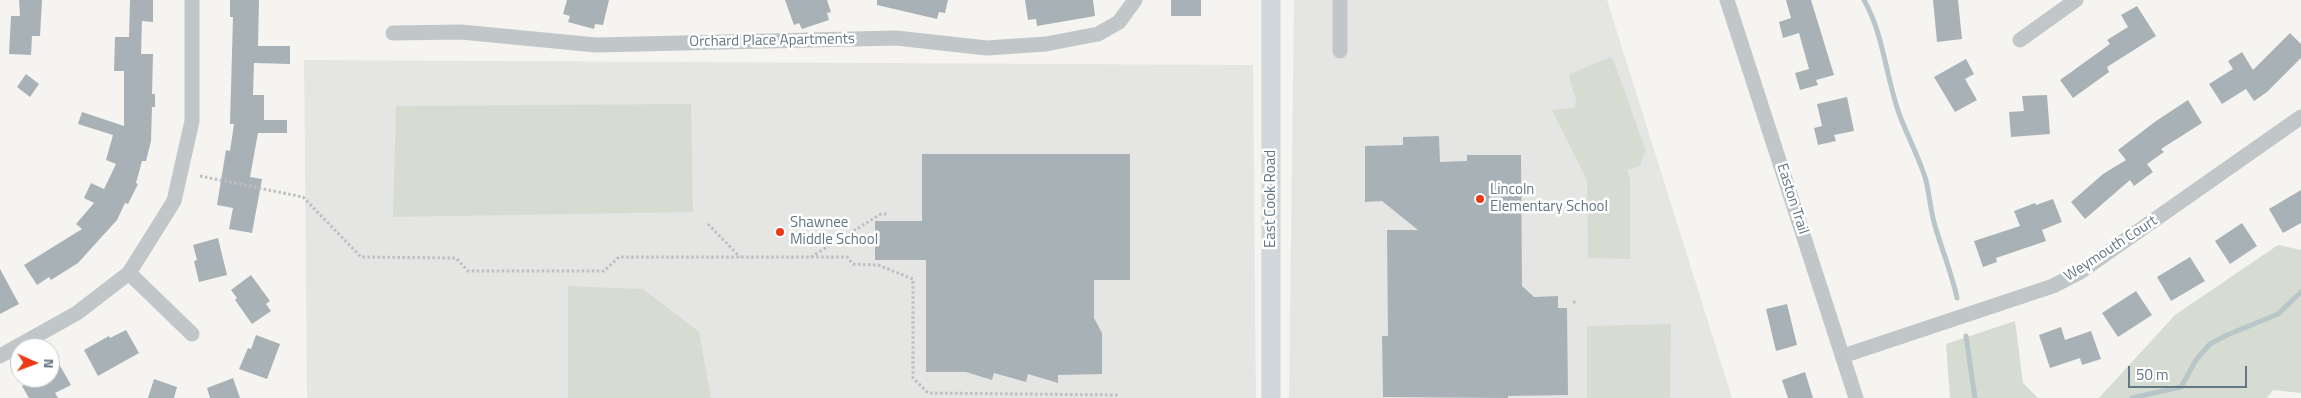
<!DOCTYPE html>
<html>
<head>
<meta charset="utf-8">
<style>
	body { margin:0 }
	#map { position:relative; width:2301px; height:398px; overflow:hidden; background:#f5f4f0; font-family:"Titillium Web",sans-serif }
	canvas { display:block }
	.north { position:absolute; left:10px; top:338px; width:50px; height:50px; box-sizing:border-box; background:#fff; border:1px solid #c0c9cd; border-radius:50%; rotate:92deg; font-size:14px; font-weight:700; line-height:20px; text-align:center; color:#627783 }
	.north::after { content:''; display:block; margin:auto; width:18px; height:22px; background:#eb391a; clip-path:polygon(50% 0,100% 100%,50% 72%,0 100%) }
	.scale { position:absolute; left:2128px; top:366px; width:119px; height:22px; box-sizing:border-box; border:2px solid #627783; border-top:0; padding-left:6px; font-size:15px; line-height:18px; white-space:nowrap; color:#627783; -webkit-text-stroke:4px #fff; paint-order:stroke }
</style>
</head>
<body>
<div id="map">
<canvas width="2301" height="398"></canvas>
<div class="north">N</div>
<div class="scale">50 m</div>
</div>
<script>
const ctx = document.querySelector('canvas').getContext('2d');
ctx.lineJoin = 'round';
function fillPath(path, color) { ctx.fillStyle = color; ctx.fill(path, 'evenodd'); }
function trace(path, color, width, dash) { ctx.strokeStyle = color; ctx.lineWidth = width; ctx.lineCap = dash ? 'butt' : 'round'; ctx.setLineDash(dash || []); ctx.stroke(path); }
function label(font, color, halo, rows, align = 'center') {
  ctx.font = font + ' "Titillium Web",sans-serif'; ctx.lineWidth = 5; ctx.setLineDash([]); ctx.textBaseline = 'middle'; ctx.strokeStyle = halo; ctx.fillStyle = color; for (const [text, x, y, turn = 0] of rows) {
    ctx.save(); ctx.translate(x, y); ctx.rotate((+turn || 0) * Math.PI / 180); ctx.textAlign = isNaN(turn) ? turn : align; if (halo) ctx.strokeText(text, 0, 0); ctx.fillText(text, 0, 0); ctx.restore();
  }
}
fillPath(new Path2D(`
	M1294,0H1607L1732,398H1289Z
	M304,60L1253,65L1256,398H307Z`), '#e5e6e4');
fillPath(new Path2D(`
	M1610,57L1614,62L1646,151C1638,164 1647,165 1627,170L1630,179V259L1588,258L1587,180L1552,110L1575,108L1576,99L1569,77L1570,74Z
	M691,104L693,212L393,217L396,106Z
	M2278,245L2301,250V393L2273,390L2267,398H2099L2175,315Z
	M568,286L643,289L699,332L711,398H568Z
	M2015,321L2023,383L2038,398H1950L1946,344Z
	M1671,324L1670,398H1587V326Z`), '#d6dcd1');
trace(new Path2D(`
	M1864,0C1884,35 1886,79 1900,116C1908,137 1918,156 1925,177C1930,194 1930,212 1936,229C1943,253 1952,274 1957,298
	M1966,336L1975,398
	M2132,398L2181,387L2196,360L2210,344L2227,335L2278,314L2301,292`), '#b8c6c9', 5);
fillPath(new Path2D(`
	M19,0H42L40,36H32L31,55L9,54L11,16H20Z
	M130,0H153V22L142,21L141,54H153L152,94H155V107H152L151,141L146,161H142L136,183L138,184L128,204L125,203L117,220L78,263L51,280L49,277L37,285L24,265L82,229L76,224L94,203L84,198L91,183L104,189L116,164L106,160L113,135L78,124L82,112L124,126V71H114L115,37H129Z
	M230,0H259L258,46H290V64L254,63L253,95H264V120H287V133H258L250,177L262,179L252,233L229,229L233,208L217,205L226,150L230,151L234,124H230L233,17H230Z
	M567,0H609L603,25L595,24L594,29L568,22L570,16L563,14Z
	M785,0H827L831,12L827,13L829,20L802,29L799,23L794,25Z
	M877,0H948L945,13L939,12L937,19L877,5Z
	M1025,0H1093L1095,16L1037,26L1036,19L1028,20Z
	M1171,0H1201V16H1171Z
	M1786,0H1811L1834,75L1816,80L1818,85L1800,90L1795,73L1809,69L1799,33L1783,38L1779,22L1791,18Z
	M1933,0H1958L1962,39L1937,42Z
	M2137,6L2156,36L2107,67L2109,72L2073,98L2060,80L2110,44L2107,40L2128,27L2121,15Z
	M2290,33L2301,44V58L2267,92L2254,101L2246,89L2222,104L2209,84L2233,69L2228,61L2242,52L2253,70Z
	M1966,59L1974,74L1965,79L1977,100L1955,112L1934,77Z
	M26,74L39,84L30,97L17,87Z
	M2047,95L2050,134L2011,137L2009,112L2024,111L2022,96Z
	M1847,97L1854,131L1834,135L1836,141L1818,145L1814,128L1822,126L1817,104Z
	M2188,100L2202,123L2161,149L2164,152L2147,164L2153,172L2134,186L2130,180L2085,219L2071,202L2103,174L2126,160L2118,150L2156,121Z
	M1439,136L1440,162L1467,161V155H1521L1522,286L1534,297L1558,296V308H1567L1568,395L1508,396V398L1383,397L1382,336H1388L1387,230H1418L1382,201L1365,202V146L1403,145V137Z
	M922,154H1130V280H1094V318L1102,333V374L1058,375V383L1028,374L1026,382L994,373L992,380L966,372H926V260H875V221H922Z
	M2301,190V223L2283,233L2269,209Z
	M2053,199L2062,222L2042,230L2046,241L1996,258L1997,262L1983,267L1974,241L2020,226L2014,211L2035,203L2036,205Z
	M2242,223L2257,246L2230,264L2215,241Z
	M218,238L227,275L199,282L194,261L197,260L193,245Z
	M2190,257L2205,281L2171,301L2157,277Z
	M0,269L19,304L0,314Z
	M251,275L270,301L266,304L271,311L252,324L235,300L237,298L231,290Z
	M2136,291L2152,315L2118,337L2102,313Z
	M1787,304L1797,345L1776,351L1766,309Z
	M2061,327L2065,340L2091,331L2101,359L2082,365L2080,358L2050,368L2039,335Z
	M126,330L139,353L98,376L84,350L109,336L110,338Z
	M256,335L280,344L267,379L239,369L248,348L251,349Z
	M59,364L71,385L55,393L58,398H29L22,386L35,378H50V369Z
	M1805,372L1813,398H1788L1782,380Z
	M233,378L240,398H210L207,388Z
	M154,379L177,387L174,398H148Z`), '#a8b2b6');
trace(new Path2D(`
	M200,176L303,197L361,257L456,258L468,271H604L619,257H847L853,264L878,265L913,279V378L928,393L1118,395
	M708,224L740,257
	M811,257L881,214H889
	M1573,302H1578`), '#bdbfc1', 3, [2.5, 2.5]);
trace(new Path2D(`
	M1727,0L1856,398
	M393,33L461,32L596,45L896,38L987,48L1046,44L1098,34L1119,22L1135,0
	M2020,40L2076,0
	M1340,51V0
	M129,273L192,334
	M0,356L77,313L129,273L174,201L192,121V0
	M1843,356L2053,286L2080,272L2301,117`), '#c1c6c8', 15);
trace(new Path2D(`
	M1271,0V398`), '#d0d6da', 19);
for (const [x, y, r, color] of [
	[1480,199,5,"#eb391a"],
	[780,232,5,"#eb391a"]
]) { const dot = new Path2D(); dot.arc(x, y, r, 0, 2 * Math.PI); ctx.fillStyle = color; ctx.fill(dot); trace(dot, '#fff', 2); }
label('15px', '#627783', '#fff', [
	["Orchard Place Apartments",772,41,-1],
	["East Cook Road",1271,199,-90],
	["Easton Trail",1792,199,72],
	["Weymouth Court",2111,249,-33]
]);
label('15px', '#627783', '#fff', [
	["Lincoln",1490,190],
	["Elementary School",1490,207],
	["Shawnee",790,223],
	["Middle School",790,240]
], 'left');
</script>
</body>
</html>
